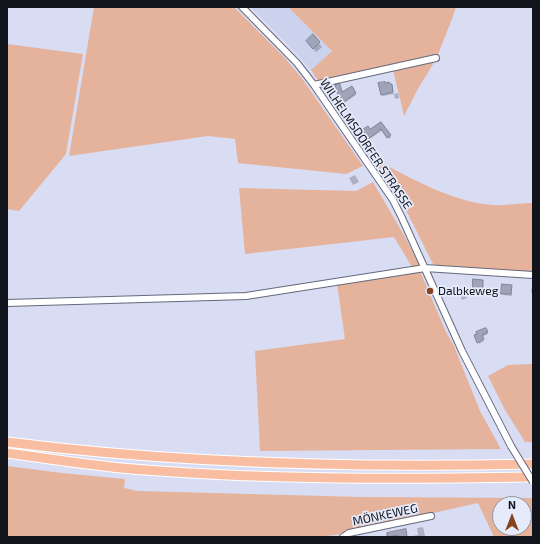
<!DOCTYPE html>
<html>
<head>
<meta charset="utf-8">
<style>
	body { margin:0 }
	#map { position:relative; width:540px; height:544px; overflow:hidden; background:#d8ddf3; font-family:"Exo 2",sans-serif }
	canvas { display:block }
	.frame { position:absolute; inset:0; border:8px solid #12141b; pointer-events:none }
	.north { position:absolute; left:492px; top:496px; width:40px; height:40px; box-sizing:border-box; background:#e6ebfc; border:1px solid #9195a2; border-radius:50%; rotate:0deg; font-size:11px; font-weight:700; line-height:16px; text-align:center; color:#12141b }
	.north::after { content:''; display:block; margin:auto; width:14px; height:18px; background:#87411c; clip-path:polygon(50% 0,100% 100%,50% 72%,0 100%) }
</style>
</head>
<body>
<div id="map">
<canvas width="540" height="544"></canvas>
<div class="frame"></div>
<div class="north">N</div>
</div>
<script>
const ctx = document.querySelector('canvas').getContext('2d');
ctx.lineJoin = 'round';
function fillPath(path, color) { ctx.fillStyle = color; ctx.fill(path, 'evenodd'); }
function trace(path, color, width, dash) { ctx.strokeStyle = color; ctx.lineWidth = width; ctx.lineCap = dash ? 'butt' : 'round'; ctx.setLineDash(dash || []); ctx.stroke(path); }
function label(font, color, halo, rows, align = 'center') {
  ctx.font = font + ' "Exo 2",sans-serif'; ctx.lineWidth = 3.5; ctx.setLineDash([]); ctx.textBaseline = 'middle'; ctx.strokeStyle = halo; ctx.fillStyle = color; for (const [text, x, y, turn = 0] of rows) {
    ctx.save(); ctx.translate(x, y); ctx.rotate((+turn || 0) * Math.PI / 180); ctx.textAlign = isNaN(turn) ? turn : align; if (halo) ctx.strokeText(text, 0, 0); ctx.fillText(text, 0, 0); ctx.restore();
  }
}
fillPath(new Path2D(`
	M251,7H288L332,51L311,70L300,57Z`), '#cbd2ee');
fillPath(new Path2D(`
	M94,7H234L284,57L301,77L363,166L346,174L238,163L235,139L208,136L69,156Z
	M288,7H456L452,19L437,57L319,82L311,70L332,51Z
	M7,44L83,54L66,154L19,211L7,209Z
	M435,61L419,87L404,116L393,70Z
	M368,154L372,158C410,177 450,202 493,205C506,206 520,203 533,203V272L435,265L433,264L401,200Z
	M373,182L405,237L420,266L412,267L394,237L245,254L239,188L356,191Z
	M420,271L446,332L454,346L480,411L501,449L260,451L255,351L345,339L337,284Z
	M533,364V442H525L505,410L488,376L508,365Z
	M7,466L62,473L125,479L124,488L138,491L362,497L533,498V537H494L478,503L335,535L318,537H7ZM500,504H524V528H500Z`), '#e5b39c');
fillPath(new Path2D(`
	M313,36L322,47L316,52L307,41Z
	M385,84L392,87L394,94L398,93L399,98L395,99L394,94L383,96L382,95Z
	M351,87L356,95L343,104L339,98V96Z
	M381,123L391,137L389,139L383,130L368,140L362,131H370Z
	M355,175L359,182L353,185L349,178Z
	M474,280L483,281V291L475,290Z
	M511,286L512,296L503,295L502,293Z
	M532,286H533V294L531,292Z
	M463,290L467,298L462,300L459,292Z
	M485,329L488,334L482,337L484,341L479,344L475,336Z
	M423,527L425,536L408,537L418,535L417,528Z
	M406,531L407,537H388V534Z`), '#0003');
const building = new Path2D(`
	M313,34L320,42L313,49L306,41Z
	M385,82V83L389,82L390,84H392L393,92L381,95L378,83Z
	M340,84L342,92L352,86L356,93L342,103L336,97L338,96L335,85Z
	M381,122L391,135L387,138L381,129L367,140L360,131L368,126L370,129Z
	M473,279L483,280V289L473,288Z
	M502,284L512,285L511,294H501Z
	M486,328L488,332L482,335L484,339L477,343L474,335L477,334L476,332Z
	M406,529L407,537H399L398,535L387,537V533Z`);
fillPath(building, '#9fa4b8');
trace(building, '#7f8497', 1);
const minor = new Path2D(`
	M242,7L297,63L314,85L393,200L402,218L462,351L511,446
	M314,85L436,58
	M7,303L246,296L425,268L533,275
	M343,537L349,533L431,516`);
const highway = new Path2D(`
	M7,442C181,464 357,468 533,464
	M7,453C53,459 99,467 145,470C275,480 404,479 533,477`);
trace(minor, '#65697c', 8);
trace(highway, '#fff', 11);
trace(minor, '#fff', 6);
trace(highway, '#f9bda2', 9);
const minorBridge = new Path2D(`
	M511,446L533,482`);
trace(minorBridge, '#65697c', 8, []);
trace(minorBridge, '#fff', 6);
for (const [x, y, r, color] of [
	[430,291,4,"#87411c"]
]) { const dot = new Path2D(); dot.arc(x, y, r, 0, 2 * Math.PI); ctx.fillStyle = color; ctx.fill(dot); trace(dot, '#e6ebfc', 1.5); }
label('12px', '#12141b', '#e6ebfc', [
	["WILHELMSDORFER STRASSE",366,144,56],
	["MÖNKEWEG",385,515,-12]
]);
label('12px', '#12141b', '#e6ebfc', [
	["Dalbkeweg",438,291]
], 'left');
</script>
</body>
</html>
